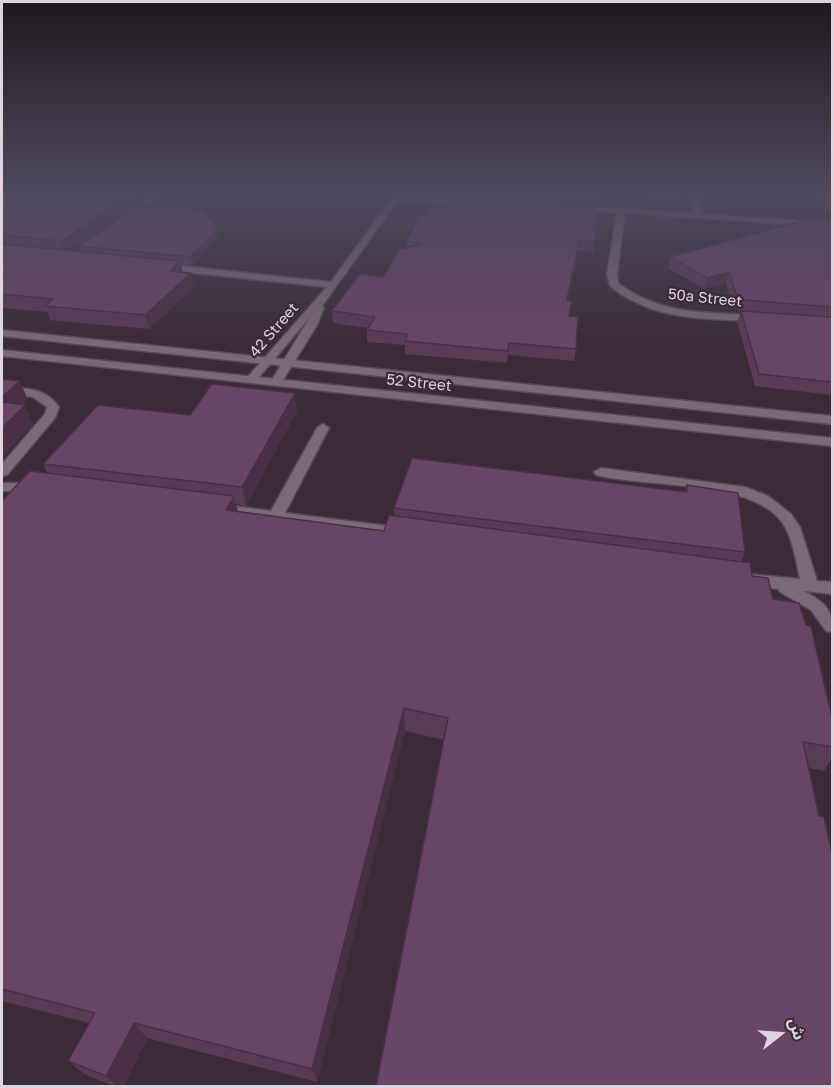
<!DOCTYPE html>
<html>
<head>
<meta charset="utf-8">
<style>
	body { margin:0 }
	#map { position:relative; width:834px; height:1088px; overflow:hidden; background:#3b2b38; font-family:"Golos Text","Noto Sans Arabic",sans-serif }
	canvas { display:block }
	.frame { position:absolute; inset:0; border:3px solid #ded4dd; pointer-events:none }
	.north { position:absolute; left:750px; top:1004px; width:60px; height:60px; -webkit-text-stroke:4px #3b2b38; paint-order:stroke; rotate:73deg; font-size:16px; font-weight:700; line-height:24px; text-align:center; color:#ded4dd }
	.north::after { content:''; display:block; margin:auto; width:21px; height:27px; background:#ded4dd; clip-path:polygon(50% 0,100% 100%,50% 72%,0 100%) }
</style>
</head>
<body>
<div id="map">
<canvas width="834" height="1088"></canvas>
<div class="frame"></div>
<div class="north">ش</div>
</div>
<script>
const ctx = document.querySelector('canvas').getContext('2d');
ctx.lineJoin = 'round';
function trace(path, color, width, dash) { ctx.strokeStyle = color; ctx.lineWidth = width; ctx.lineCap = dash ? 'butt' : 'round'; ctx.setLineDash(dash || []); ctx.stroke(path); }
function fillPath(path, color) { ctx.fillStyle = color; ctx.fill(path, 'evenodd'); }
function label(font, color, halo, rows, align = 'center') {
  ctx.font = font + ' "Golos Text",sans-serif'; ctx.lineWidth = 4.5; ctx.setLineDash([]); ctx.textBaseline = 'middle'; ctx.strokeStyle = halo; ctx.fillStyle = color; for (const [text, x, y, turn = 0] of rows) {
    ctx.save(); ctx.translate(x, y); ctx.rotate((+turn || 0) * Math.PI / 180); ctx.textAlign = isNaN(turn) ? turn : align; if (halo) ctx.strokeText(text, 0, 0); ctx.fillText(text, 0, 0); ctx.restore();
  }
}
const service = new Path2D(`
	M2,387C24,388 45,387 59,407L55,418L7,475L2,476V464L45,414L47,407L33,397L2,394Z
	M323,424L329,428L285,513L404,528L409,529L411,533L409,537L404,538L214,512L212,509L219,504L271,511L317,428Z
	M601,468L745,487L768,496L791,514L800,527L817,581L832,582V594L804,591C825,603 832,607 832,632L826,631L811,610L780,592L778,589L742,584L740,580L742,576L748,574L800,579C796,561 793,538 782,522C750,479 646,488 596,475L594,472Z
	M2,483H34L41,487L34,491H2Z`);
const minor = new Path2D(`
	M154,195H163L130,219H124V215Z
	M394,195L476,201L480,203L476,205L398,200L322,306L324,308L317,325L280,385H272L270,383L310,317L255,382L251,383L245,380L327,287L163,270L159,267L163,264L331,282Z
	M691,195H699L703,214L832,223V227L625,213L617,274L618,283C659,315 709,313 759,315L764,318L759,321C706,319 653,321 610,286L607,274L617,213L578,210L574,208L578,206L695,213Z`);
const tertiary = new Path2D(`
	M2,330L832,416V424L2,336Z
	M2,350L832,438V446L2,356Z`);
trace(service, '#564955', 3);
trace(minor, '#564955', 3);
trace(tertiary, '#564955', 3);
fillPath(service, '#7b6978');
fillPath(minor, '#7b6978');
fillPath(tertiary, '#7b6978');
fillPath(new Path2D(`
	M2,195L124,207L125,212L70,250L81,251L79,246L219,238L192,266L181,265L183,272L194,287L149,329L50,320L48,312L2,308Z
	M462,195H599L593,252L578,250L568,300L569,316L576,349L574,361L508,355L507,363L405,354V345L367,342V330L368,328L333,323L332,311L384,277L407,248V242L426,215L449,207L458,202L462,197Z
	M609,195H683L682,200Z
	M818,195H832V211H826Z
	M832,219V395L755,386L737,322L741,311L732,306L726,283L704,289L668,268L670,257Z
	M297,411L246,506L236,504L238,511L384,531L395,516L394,508L685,491L687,485L745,552L742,561L752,576L773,599L832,718V758L824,771L809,768L444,740L405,731L317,1082L147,1038L124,1086H114L86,1075L68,1061L89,1023L2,1001V501L47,473L43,464L190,415Z`), '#593b56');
fillPath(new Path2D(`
	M121,195H142L124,207L125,212L65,254L61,241Z
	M218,229L219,238L192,266L190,257Z
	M180,261L183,275L170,271Z
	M729,272L726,283L704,289L707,278Z
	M191,273L194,287L149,329L145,315Z
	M20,381L28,400L5,421L2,412V397Z
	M295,393L297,411L246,506L242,487Z
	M25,405L33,424L2,458V428Z
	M234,496L239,519L226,510Z
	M404,708L405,731L317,1082L312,1069Z
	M134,1023L147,1038L124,1086H118L106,1076Z`), '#493046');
const building = new Path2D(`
	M2,195H121L114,199L122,200L61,241L2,235Z
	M564,195H599V197Z
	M825,195H832V202H829Z
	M460,196L598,205L595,241L579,240L567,300L572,301L569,316L578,317L576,349L509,343L508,351L405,341L408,334L367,330L375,317L332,311L360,274L384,277L398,249L422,245L421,243L407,242L419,214L426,215L430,206L449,207L452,202H458Z
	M139,205L203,210L218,229L190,257L79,246Z
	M812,218L832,219V307L745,300L736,294L729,272L707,278L670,257Z
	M2,244L180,261L170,271L191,273L145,315L45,306L53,299L2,294Z
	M741,311L832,317V382L759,374Z
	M2,379L20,381L2,397Z
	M212,384L295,393L242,487L43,464L98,405L190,415Z
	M2,402L25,405L2,428Z
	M412,458L687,492V485L738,493L745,552L394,508Z
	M30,471L234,496L226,510L384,531L389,515L750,563L752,576L768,578L773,599L799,603L806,625L811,626L832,718V747L803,742L819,816L824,817L832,854V1086H376L448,718L404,708L312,1069L134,1023L106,1076L68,1061L95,1013L2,989V501Z`);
fillPath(building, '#684564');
trace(building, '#493046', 1.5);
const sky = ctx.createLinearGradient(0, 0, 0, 347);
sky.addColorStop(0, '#20181f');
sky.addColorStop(0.56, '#4f4a5e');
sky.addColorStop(1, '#4f4a5e00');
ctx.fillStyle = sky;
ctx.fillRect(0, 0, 834, 347);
label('15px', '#ded4dd', '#3b2b38', [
	["50a Street",705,298,6],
	["42 Street",274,330,-49],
	["52 Street",419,383,6]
]);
</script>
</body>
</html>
